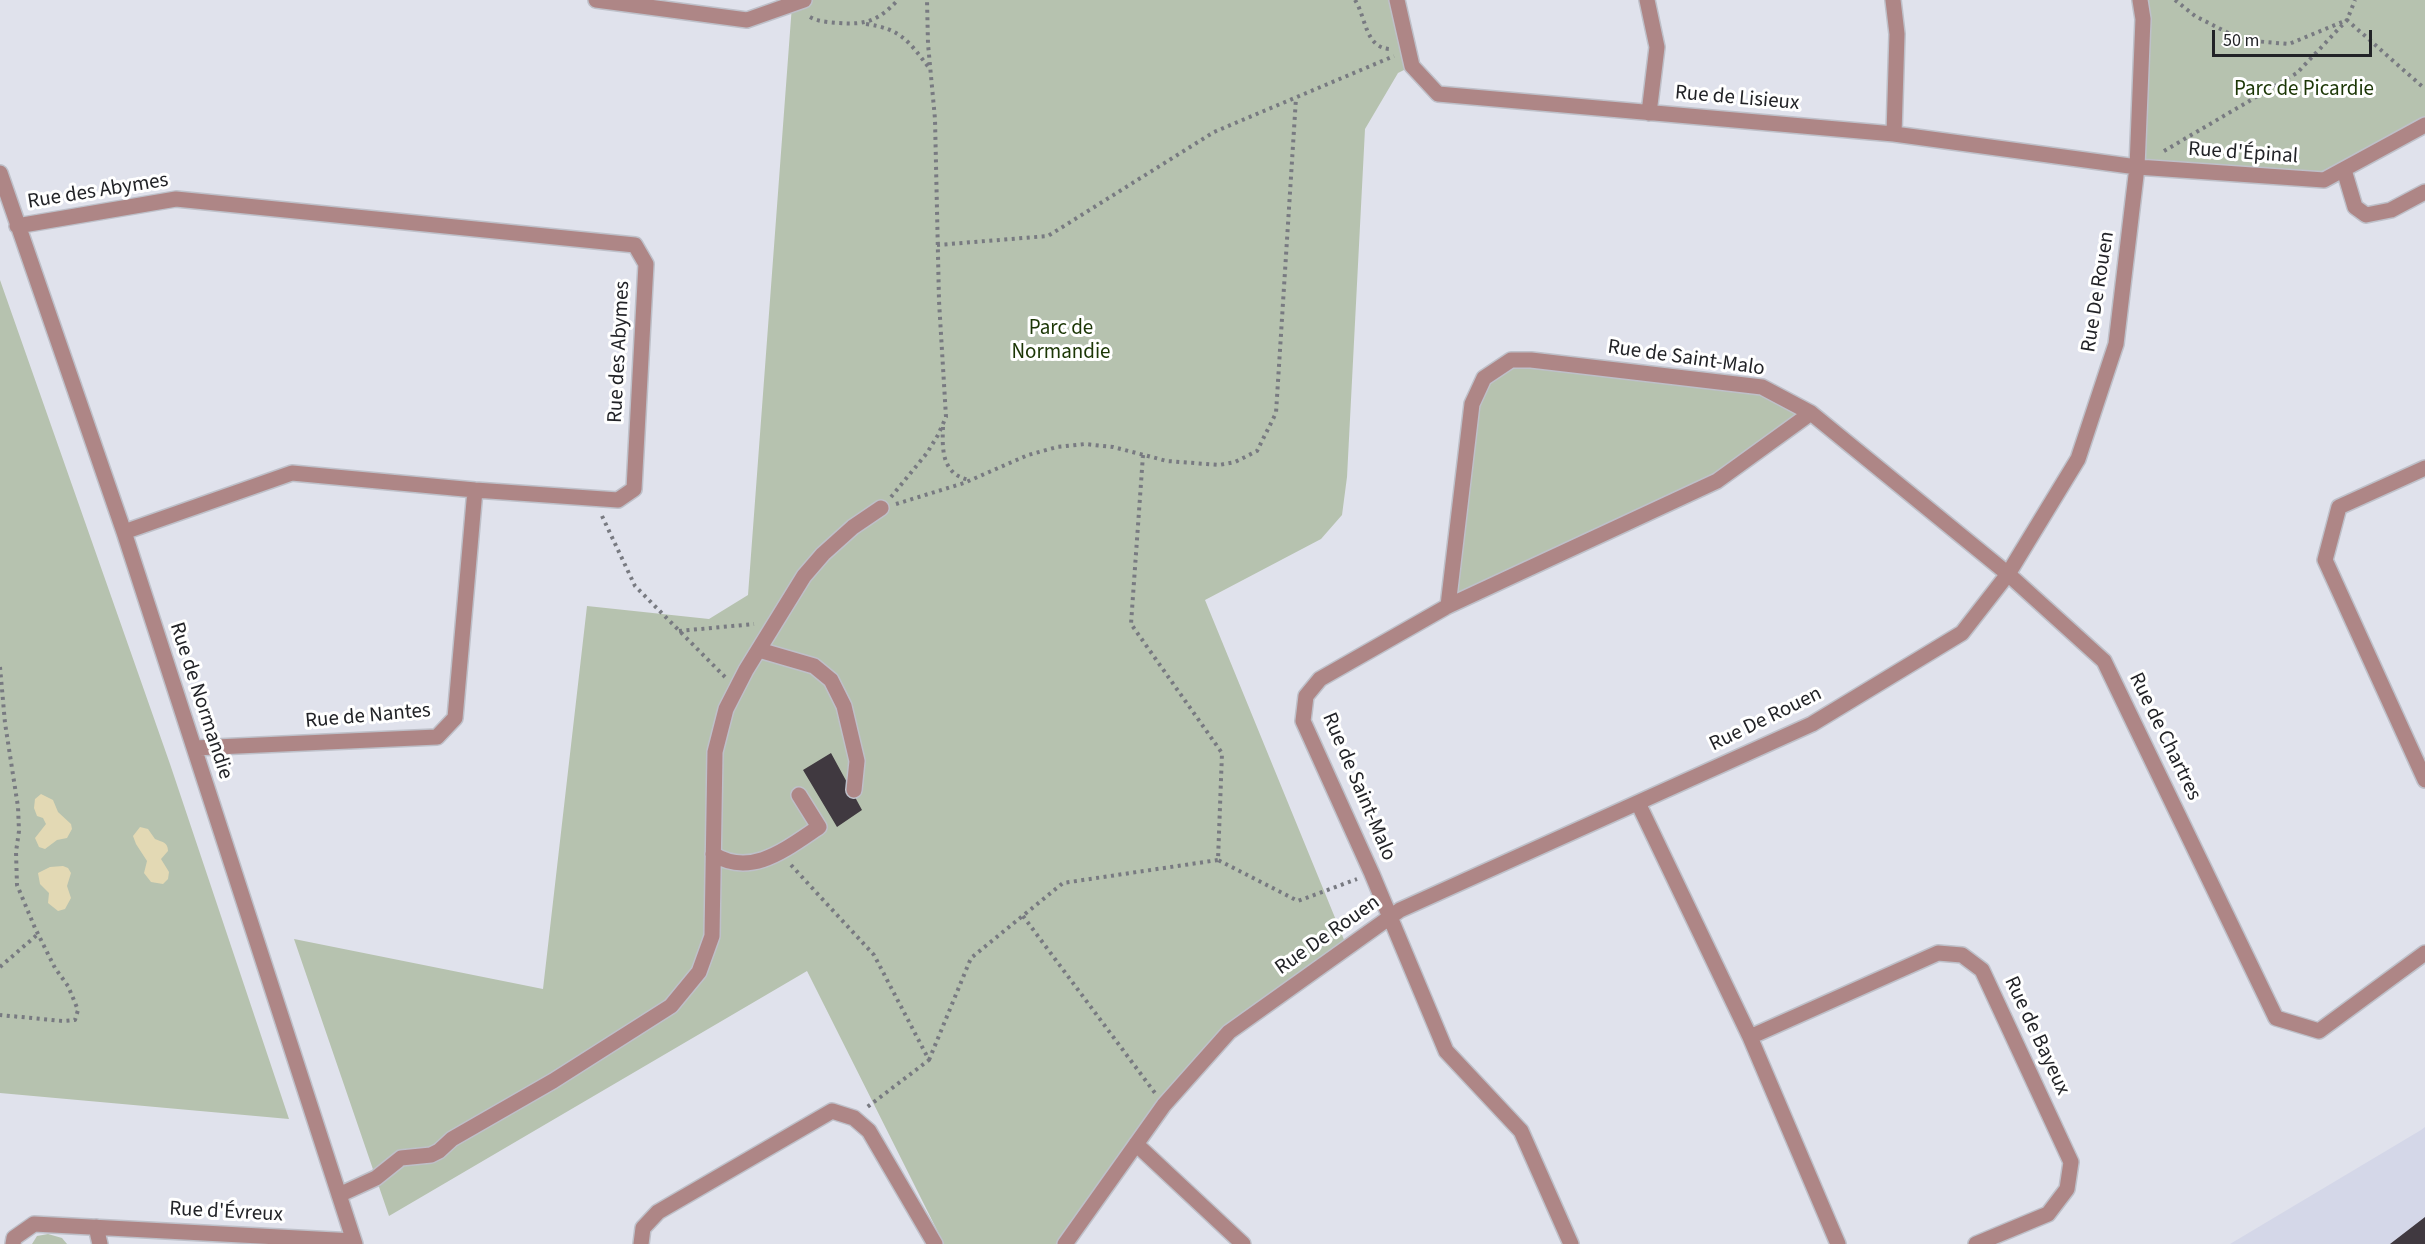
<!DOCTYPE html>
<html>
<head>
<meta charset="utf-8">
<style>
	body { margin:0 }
	#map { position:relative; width:2425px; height:1244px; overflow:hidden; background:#e0e2ec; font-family:"Source Sans 3",sans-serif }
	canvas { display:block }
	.scale { position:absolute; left:2212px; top:30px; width:160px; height:27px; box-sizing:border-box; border:3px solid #222327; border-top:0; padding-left:8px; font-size:18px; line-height:21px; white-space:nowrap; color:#222327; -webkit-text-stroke:4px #fff; paint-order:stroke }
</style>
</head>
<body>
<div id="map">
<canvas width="2425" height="1244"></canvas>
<div class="scale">50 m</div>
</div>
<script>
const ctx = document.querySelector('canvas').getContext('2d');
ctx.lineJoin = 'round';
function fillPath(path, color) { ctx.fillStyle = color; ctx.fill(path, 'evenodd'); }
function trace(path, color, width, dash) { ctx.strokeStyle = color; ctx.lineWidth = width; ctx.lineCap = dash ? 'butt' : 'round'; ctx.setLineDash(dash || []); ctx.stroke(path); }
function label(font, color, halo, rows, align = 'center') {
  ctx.font = font + ' "Source Sans 3",sans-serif'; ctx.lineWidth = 6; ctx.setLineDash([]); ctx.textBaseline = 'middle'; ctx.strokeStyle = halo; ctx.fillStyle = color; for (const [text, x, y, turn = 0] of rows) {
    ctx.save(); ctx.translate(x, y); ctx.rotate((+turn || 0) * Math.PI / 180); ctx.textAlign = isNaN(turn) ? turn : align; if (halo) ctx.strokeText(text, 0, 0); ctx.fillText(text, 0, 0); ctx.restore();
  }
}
fillPath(new Path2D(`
	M2425,1127V1244H2230L2421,1130Z`), '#d4d7e8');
fillPath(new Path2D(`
	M804,0H1397L1412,66L1398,73L1365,129L1347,477L1342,515L1321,539L1205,600L1347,947L1229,1032L1065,1244H944L807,971L389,1216L294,939L543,989L587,606L709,619L748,595L792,5Z
	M2134,0H2425V125L2324,180L2137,167Z
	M0,280L170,764L289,1119L0,1093Z
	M1511,360L1762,387L1811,413L1717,481L1448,606L1472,404L1484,378Z
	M48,1234L62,1238L67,1244H32L37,1236Z`), '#b6c2af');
fillPath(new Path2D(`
	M41,794L53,800L58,812L71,824L72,829L67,838L57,840L45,849L39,847L35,838L46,824L43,818L37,816L34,808L35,799Z
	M140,827L148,829L155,839C162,842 168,842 168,851L161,859L169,872L168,879L163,884L151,882L144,873L147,861L136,844L133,836Z
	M63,866L68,868L71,873L67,886L71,898L65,909L58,911L48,903L49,893L40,884L38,873L50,867Z`), '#e3d9b4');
fillPath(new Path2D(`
	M831,753L862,810L837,827L803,770Z
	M2425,1217V1244H2390Z`), '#403940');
const minor = new Path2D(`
	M596,0L747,20L804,0
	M1397,0L1412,66L1438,94L1894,134L2137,167L2324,180L2425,125
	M1647,0L1657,47L1649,113
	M1893,0L1897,34L1894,134
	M2344,170L2355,207L2366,215L2391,210L2425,192
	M0,173L124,532L355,1244
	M17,226L176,199L635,245L646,264L634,489L618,500L475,490L292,473L124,532
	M2425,468L2339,507L2325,560L2425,780
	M1448,606L1472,404L1484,378L1511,360H1531L1762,387L1811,413L2008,574L2104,661L2276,1018L2319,1031L2425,953
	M759,650L814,666L831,680L844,706L857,761L854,790
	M194,748L437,737L455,718L475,490
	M1638,803L1750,1037L1838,1244
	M713,854C751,878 786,849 819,827L799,795
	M1750,1037L1938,953L1962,955L1982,970L2071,1162L2067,1189L2048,1214L1976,1244
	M1136,1144L1243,1244
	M339,1195L376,1178L401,1158L431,1155L439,1151L452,1139L553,1081L671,1006L699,972L712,936L715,752L726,709L746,670L804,576L823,554L853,527L881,508
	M96,1227L100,1244
	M13,1244L14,1238L34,1224L354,1241
	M641,1244L643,1228L658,1212L832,1111L854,1118L869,1131L935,1244
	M1065,1244L1164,1105L1229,1032L1400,910L1812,724L1962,633L2008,574L2078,459L2116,344L2137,167L2143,19L2140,0
	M1571,1244L1521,1131L1446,1051L1372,874L1303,721L1306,696L1320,679L1448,606L1717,481L1811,413`);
trace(minor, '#bec0c9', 18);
trace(new Path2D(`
	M1355,0C1366,17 1365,48 1390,49
	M2175,0L2195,16L2242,40L2289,44L2347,20L2425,89
	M810,17C819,22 829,22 838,23C866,25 878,21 898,0
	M866,24C902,29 909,42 930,69
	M2164,151L2297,73L2347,20L2355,0
	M937,245L1048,236L1214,132L1394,56
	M943,427C942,450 942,475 970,480
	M1143,455L1131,624L1222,753L1218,860L1298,901L1357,879
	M891,497L927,453L938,435L946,417L939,301L935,119L928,44L927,0
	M896,504L964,483L1028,455L1057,447L1085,444L1113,447L1167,461L1219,465L1235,462L1257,451L1276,413L1296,98
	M602,516L635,586L725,677
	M679,631L754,624
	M0,667L5,723L18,807L19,831L16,852L17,885L35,928L55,968L68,986L78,1010L75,1020L63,1021L0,1015
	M791,865L874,955L929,1060L866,1108
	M1023,916L1155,1093
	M0,967L38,934
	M929,1060L971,958L1063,883L1218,860`), '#787a81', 4, [3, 4.5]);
trace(minor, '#ae8686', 15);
label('21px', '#1b3605', '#fff', [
	["Parc de Picardie",2304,90],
	["Parc de",1061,329],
	["Normandie",1061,353]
]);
label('21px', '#222327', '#fff', [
	["Rue de Lisieux",1737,99,5],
	["Rue d'Épinal",2243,154,4],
	["Rue des Abymes",98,192,-9],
	["Rue De Rouen",2099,292,-81],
	["Rue des Abymes",620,352,-87],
	["Rue de Saint-Malo",1686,359,8],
	["Rue de Normandie",200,701,72],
	["Rue de Nantes",368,717,-5],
	["Rue De Rouen",1766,720,-26],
	["Rue de Chartres",2164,737,64],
	["Rue de Saint-Malo",1358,787,67],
	["Rue De Rouen",1328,936,-35],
	["Rue de Bayeux",2036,1036,65],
	["Rue d'Évreux",226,1213,3]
]);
</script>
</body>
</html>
